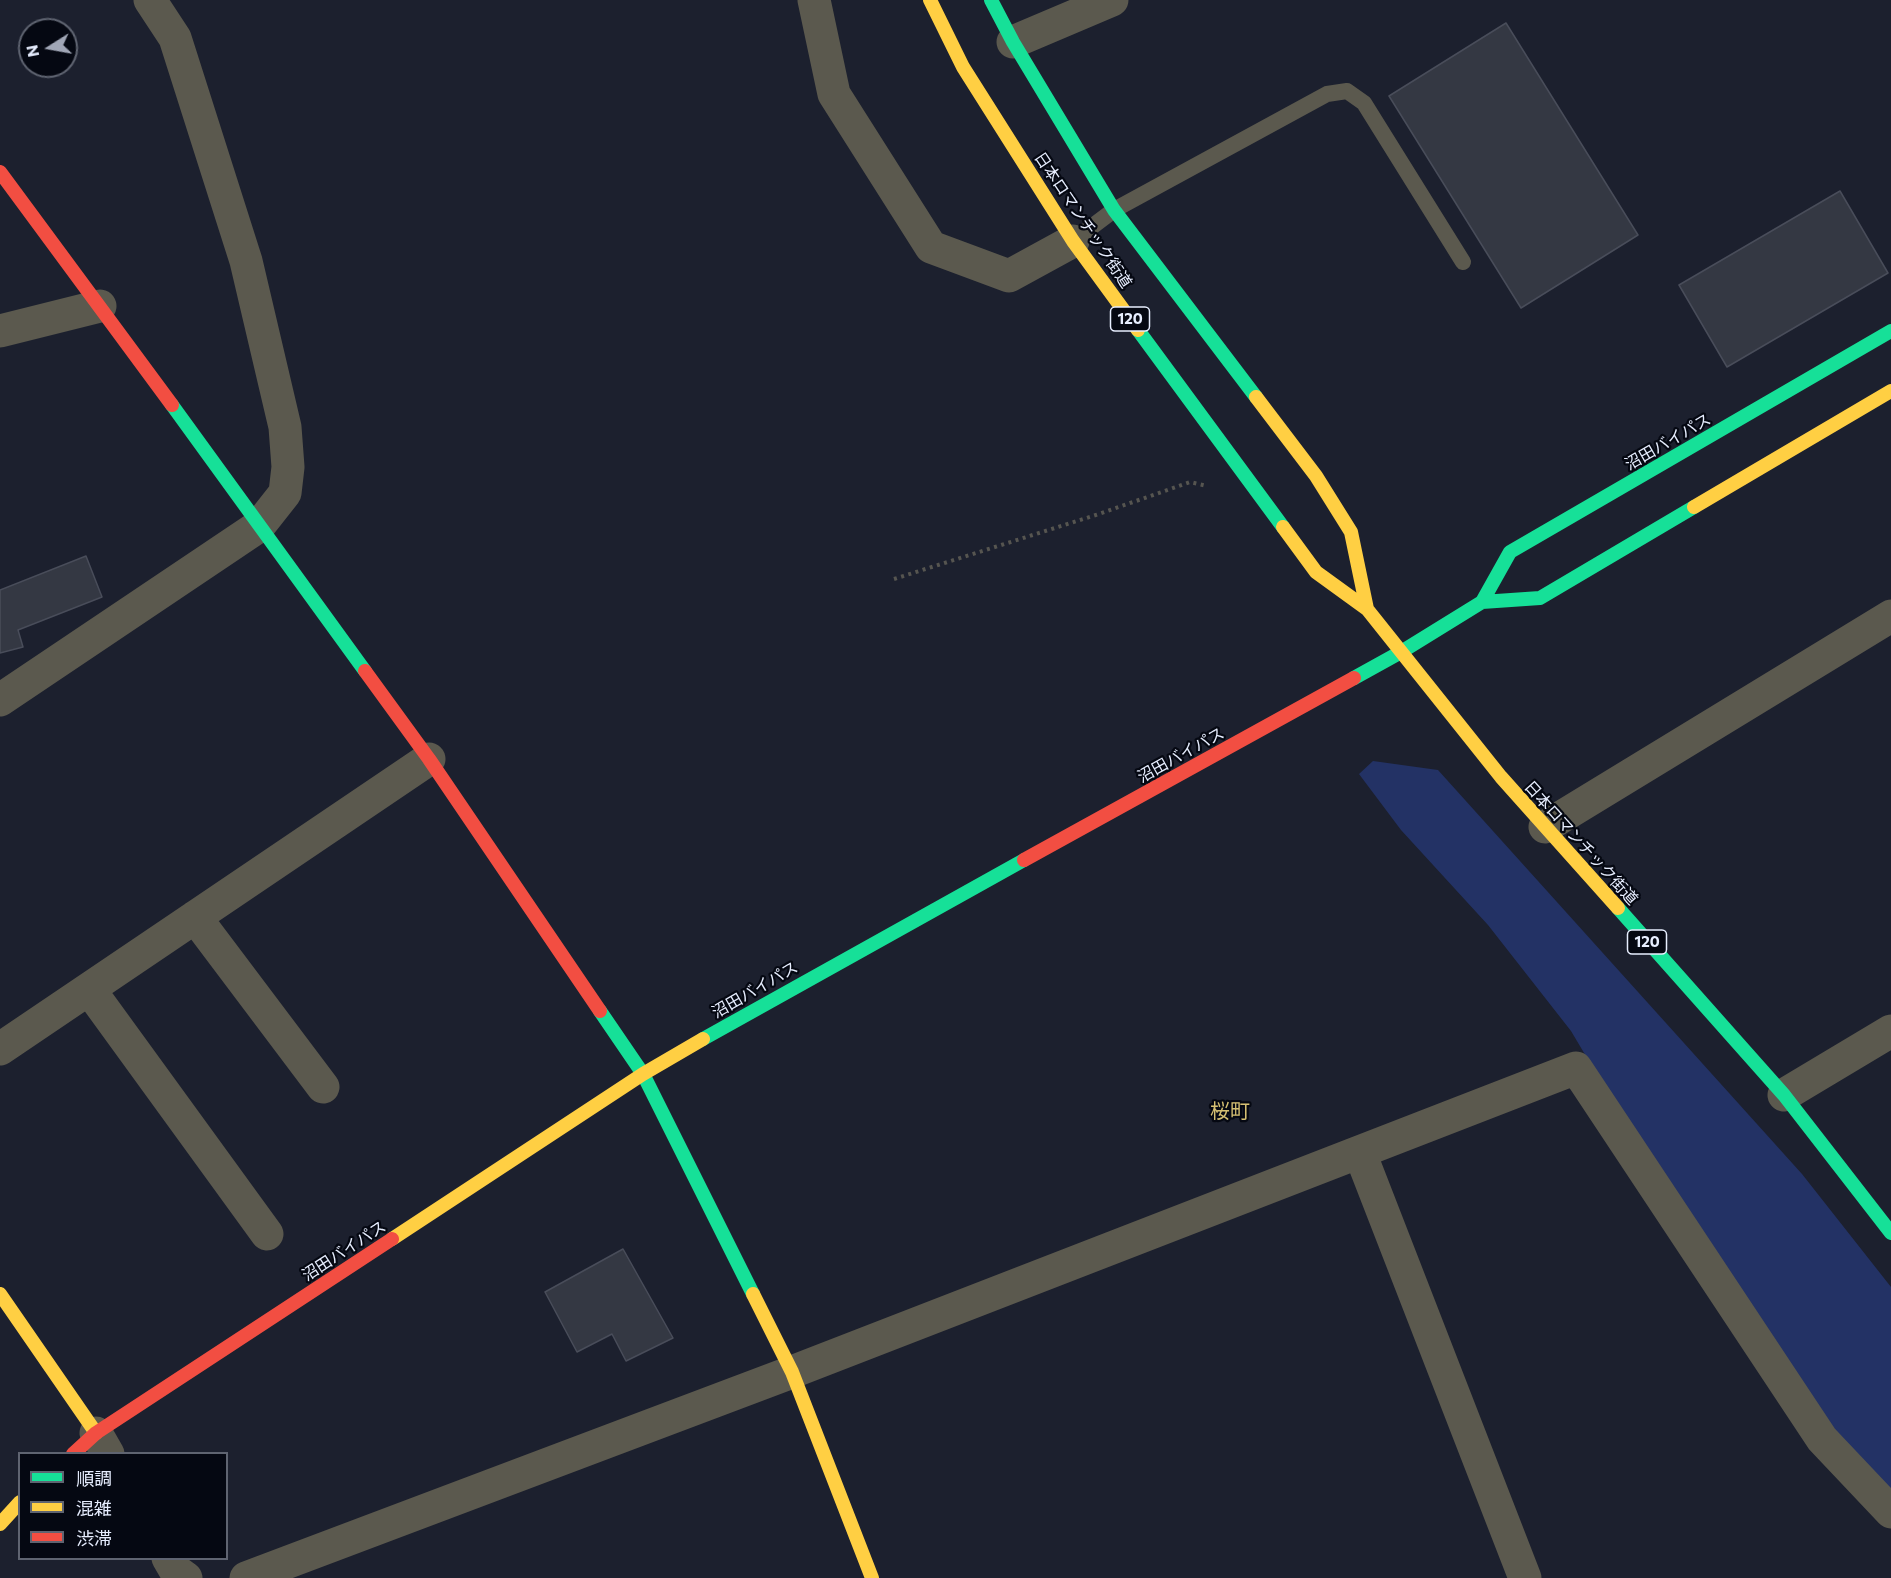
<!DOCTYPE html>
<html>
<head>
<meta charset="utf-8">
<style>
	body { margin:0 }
	#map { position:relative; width:1891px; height:1578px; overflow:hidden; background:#1c202e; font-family:Commissioner,"Noto Sans JP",sans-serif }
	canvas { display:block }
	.legend { position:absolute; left:18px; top:1452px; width:210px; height:108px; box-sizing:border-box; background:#050812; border:2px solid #5f6471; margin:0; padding:8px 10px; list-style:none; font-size:18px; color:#e7eeff }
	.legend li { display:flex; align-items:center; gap:12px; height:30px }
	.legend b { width:30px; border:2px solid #5f6471 }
	.north { position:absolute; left:18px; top:18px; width:60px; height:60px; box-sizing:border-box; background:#050812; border:2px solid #5f6471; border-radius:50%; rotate:259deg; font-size:16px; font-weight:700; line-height:24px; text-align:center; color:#e7eeff }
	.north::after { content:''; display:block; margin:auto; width:21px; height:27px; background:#a0a6b6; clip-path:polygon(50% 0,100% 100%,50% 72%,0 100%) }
</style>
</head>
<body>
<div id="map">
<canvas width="1891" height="1578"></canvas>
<ul class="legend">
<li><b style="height:8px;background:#16e098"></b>順調</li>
<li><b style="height:8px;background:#ffcf43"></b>混雑</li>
<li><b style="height:8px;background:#f24e42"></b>渋滞</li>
</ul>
<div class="north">N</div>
</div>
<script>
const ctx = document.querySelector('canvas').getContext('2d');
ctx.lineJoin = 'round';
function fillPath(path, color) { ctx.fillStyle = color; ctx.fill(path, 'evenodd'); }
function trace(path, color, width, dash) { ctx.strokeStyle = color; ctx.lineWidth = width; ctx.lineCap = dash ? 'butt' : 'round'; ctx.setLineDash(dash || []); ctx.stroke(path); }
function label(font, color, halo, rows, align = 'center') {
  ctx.font = font + ' Commissioner,"Noto Sans JP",sans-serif'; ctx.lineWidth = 4.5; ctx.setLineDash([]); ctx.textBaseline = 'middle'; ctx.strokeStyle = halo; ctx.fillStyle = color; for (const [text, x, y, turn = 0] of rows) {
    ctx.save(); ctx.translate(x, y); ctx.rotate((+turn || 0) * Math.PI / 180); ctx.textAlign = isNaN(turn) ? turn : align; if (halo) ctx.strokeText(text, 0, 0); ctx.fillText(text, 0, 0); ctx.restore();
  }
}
fillPath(new Path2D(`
	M1373,761L1438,770L1802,1174L1891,1287V1495L1825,1421L1621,1115L1571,1031L1488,925L1401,830L1359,774Z`), '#233265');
const building = new Path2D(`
	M1506,23L1638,235L1521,308L1389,96Z
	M1840,191L1888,273L1727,367L1679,285Z
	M86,556L102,597L18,630L23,647L0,653V590Z
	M623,1249L673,1338L626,1361L612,1334L577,1352L545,1292Z`);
fillPath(building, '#343843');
trace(building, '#494d5a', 1.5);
trace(new Path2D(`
	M894,579L1099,514L1190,482L1207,486`), '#565550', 4, [3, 4.5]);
trace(new Path2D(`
	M1073,241L1114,210L1327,94L1347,91L1364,103L1463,262`), '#5b594e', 16);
trace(new Path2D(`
	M814,0L834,94L931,247L1009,276L1073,241
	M1013,42L1112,0
	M0,331L100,306
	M0,700L259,526L285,493L288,467L285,427L246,261L175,38L150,0
	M1545,827L1891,616
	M195,917L323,1087
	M89,989L267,1234
	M0,1049L429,759
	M1784,1095L1891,1031
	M1360,1153L1525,1578
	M96,1433L108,1454
	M168,1558L175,1570L186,1578
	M246,1578L792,1372L1576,1068L1822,1439L1891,1512`), '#5b594e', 33);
trace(new Path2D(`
	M991,0L1013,42L1114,210L1256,397
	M1138,330L1283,527
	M172,405L365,671
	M1482,602L1510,552L1891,331
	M1354,678L1401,652L1482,602L1540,598L1694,507
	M1618,908L1784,1095L1891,1233
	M600,1011L643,1074L753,1294
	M703,1039L1024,860`), '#16e098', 14);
trace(new Path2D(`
	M930,0L963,67L1073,241L1138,330
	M1256,397L1316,476L1351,532L1367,609
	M1694,507L1891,391
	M1283,527L1316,572L1367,609L1501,777L1618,908
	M392,1239L643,1074L703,1039
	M0,1294L96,1433
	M753,1294L792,1372L872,1578
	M0,1524L20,1502`), '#ffcf43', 14);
trace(new Path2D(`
	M0,172L172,405
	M365,671L429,759L600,1011
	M1024,860L1354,678
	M73,1454L96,1433L392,1239`), '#f24e42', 14);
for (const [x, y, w] of [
	[1130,319,39],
	[1647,942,39]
]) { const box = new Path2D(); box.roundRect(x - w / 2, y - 12, w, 24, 4.5); ctx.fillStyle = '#050812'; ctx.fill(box); trace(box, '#e7eeff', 1.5); }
label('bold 15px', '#e7eeff', null, [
	["120",1130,319],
	["120",1647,942]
]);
label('16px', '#e7eeff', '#050812', [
	["日本ロマンチック街道",1083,220,56],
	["沼田バイパス",1668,442,-30],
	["沼田バイパス",1181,755,-29],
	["日本ロマンチック街道",1581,843,48],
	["沼田バイパス",755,990,-30],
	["沼田バイパス",344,1251,-33]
]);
label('20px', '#d6c073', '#050812', [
	["桜町",1230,1111]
]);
</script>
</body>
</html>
